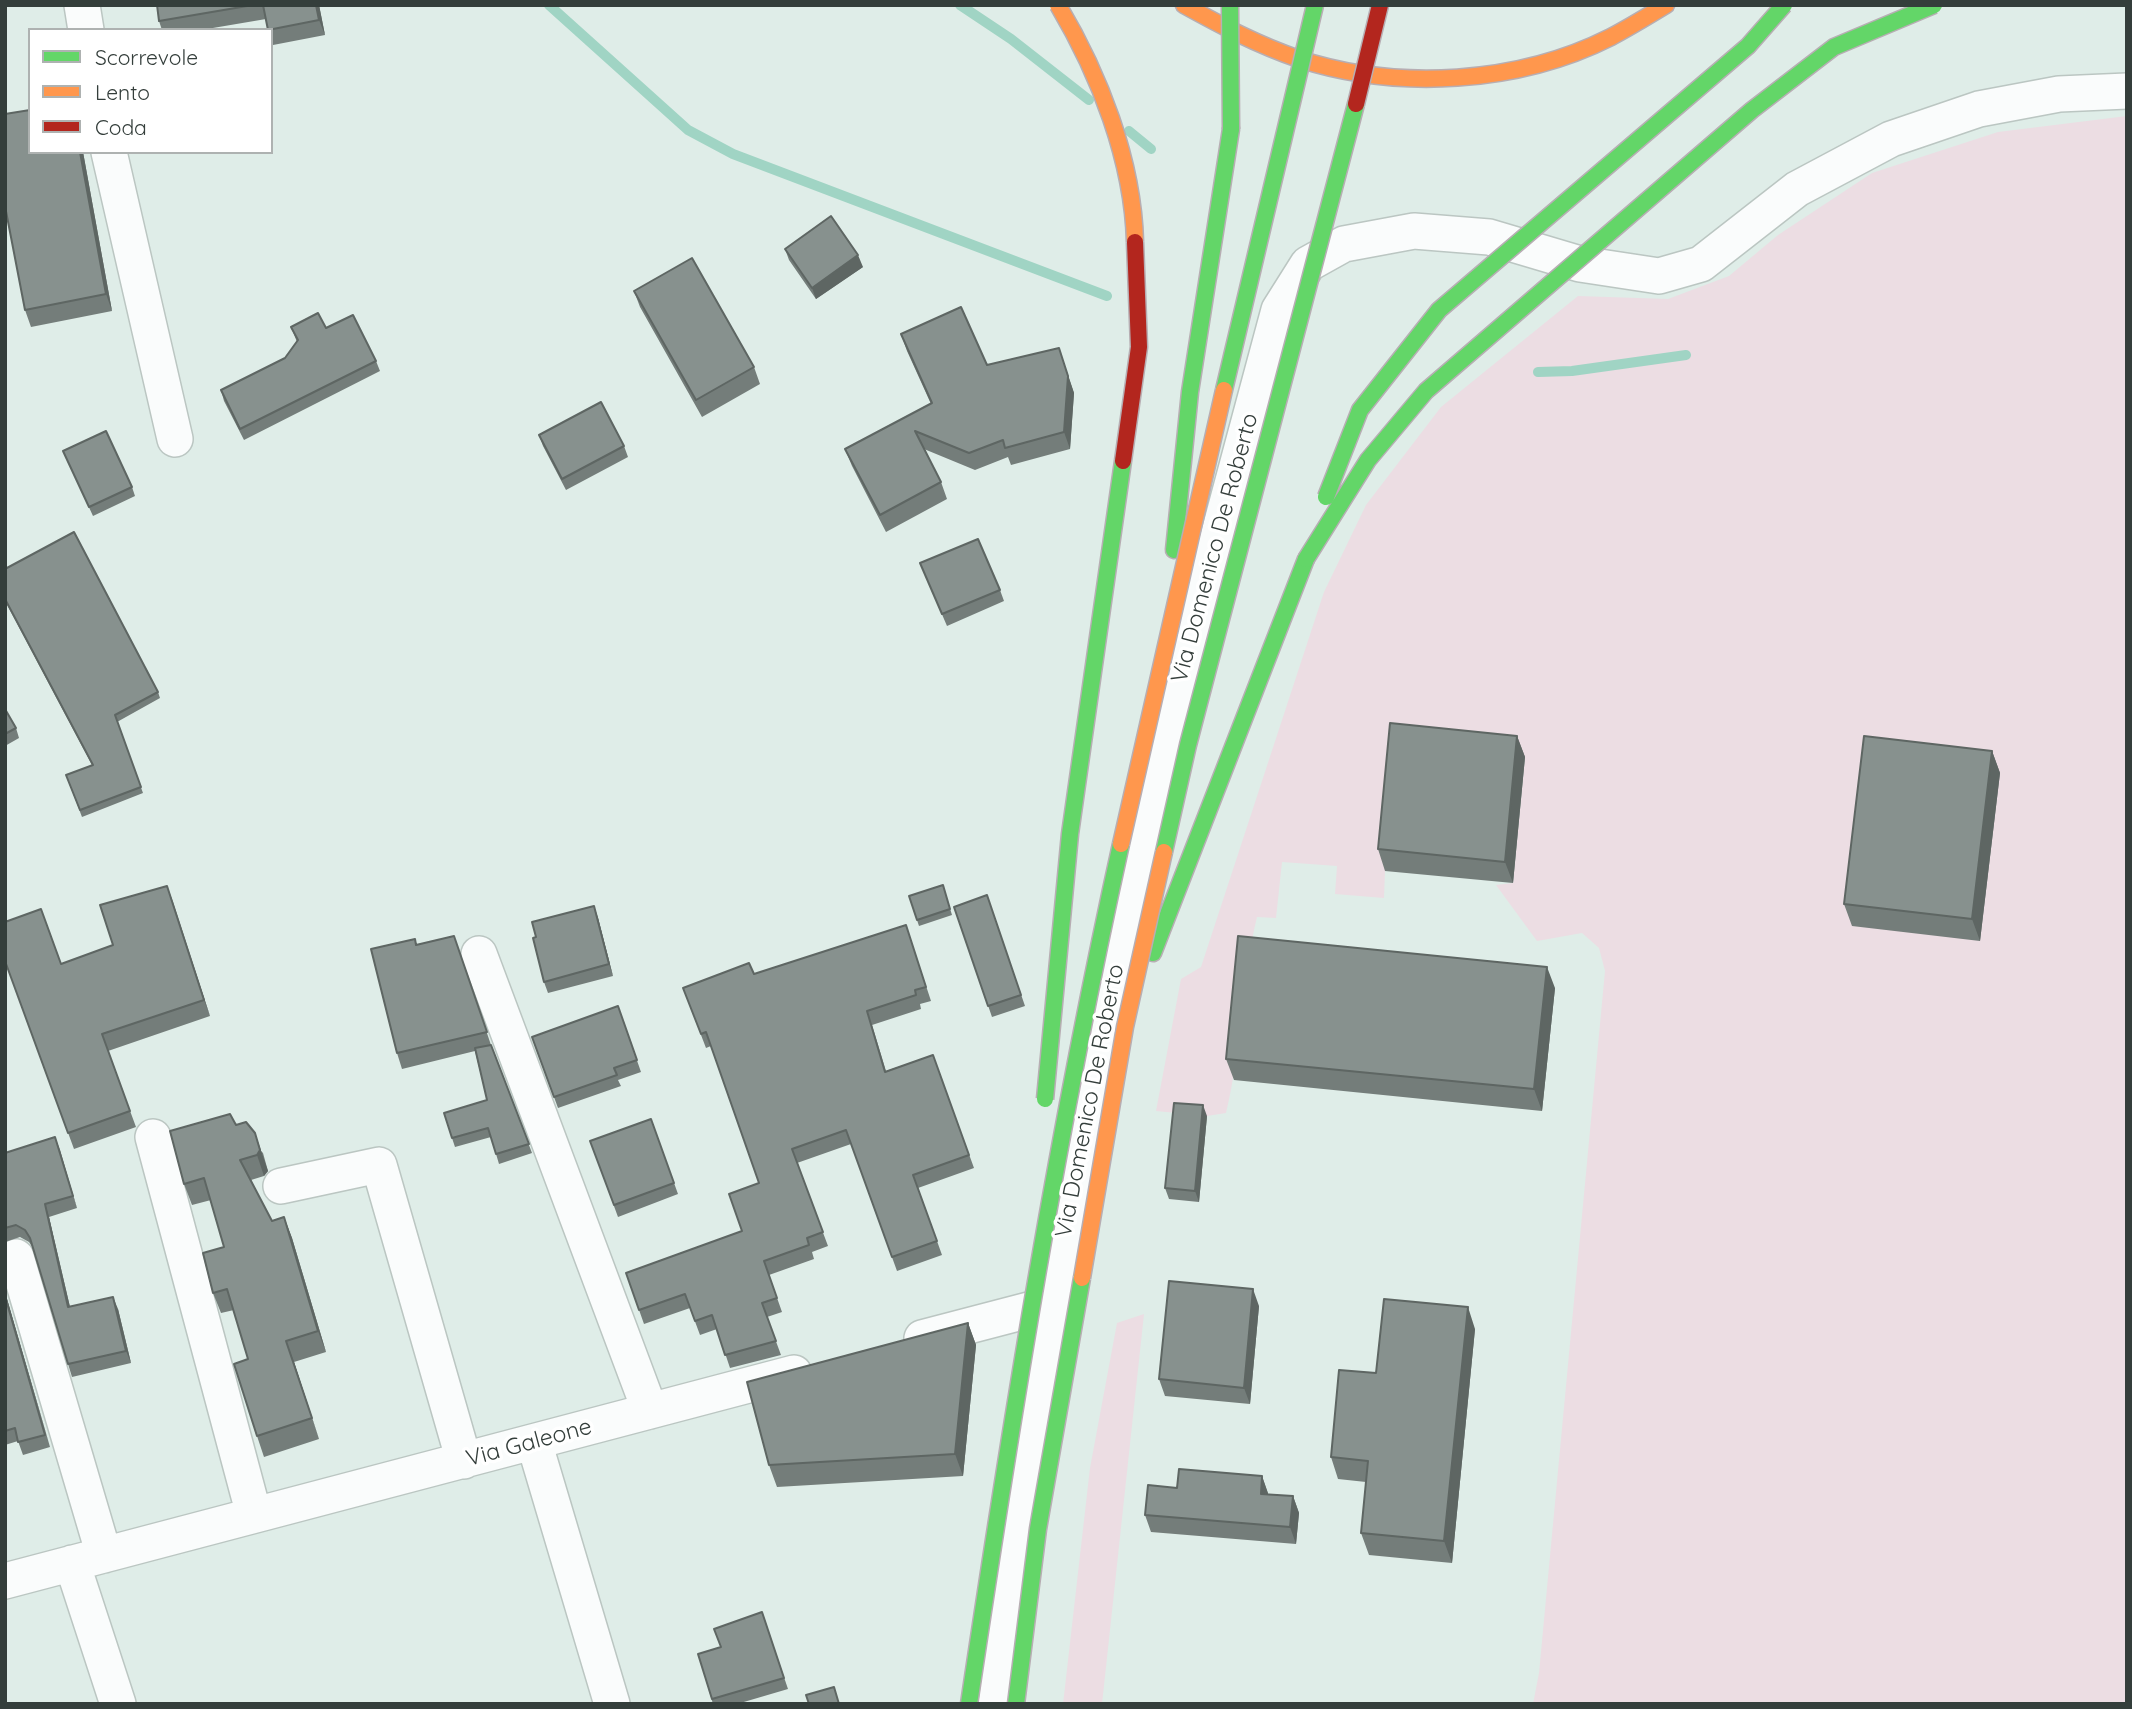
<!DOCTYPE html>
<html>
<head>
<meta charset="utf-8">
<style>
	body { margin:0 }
	#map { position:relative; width:2132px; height:1709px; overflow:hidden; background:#dfede8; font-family:Quicksand,sans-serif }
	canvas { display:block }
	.frame { position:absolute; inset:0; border:7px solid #343e3b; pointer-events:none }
	.legend { position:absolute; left:28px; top:28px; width:245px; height:126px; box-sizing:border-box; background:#fff; border:2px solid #aeb2b1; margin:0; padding:9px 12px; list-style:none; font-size:21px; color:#343e3b }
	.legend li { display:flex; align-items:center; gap:14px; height:35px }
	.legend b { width:35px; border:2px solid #aeb2b1 }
</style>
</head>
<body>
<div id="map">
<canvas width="2132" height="1709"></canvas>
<div class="frame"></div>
<ul class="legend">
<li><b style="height:9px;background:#63d668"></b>Scorrevole</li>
<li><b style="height:9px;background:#ff974d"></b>Lento</li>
<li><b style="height:9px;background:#b3261e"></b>Coda</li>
</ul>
</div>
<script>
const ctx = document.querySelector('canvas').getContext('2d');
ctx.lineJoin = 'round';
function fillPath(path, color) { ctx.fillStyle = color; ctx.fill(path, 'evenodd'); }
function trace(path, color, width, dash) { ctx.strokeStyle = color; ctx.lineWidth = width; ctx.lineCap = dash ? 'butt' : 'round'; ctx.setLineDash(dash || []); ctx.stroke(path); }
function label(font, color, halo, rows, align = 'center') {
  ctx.font = font + ' Quicksand,sans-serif'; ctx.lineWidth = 7; ctx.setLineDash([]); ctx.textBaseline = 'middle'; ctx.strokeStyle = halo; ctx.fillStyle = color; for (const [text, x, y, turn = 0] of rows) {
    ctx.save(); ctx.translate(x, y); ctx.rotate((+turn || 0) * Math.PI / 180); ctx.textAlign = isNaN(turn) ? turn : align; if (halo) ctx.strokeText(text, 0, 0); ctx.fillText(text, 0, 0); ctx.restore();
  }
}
fillPath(new Path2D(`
	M2127,116V1704H1533L1539,1673L1605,971L1599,948L1582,933L1537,941L1496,885L1513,883L1525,757L1385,871L1384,898L1335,894L1337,866L1282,862L1276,918L1257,917C1241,982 1242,1048 1226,1113L1207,1116L1156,1111L1181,979L1201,967L1324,592L1366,505L1441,407L1578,296L1668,299L1729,276L1778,235L1872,173L1998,132Z
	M1144,1314L1102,1704H1063L1090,1468L1117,1323Z`), '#ecdde3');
trace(new Path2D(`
	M549,5L688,130L733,154L1107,296
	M960,5L1011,39L1089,100
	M1129,131L1151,149
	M1538,372L1572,371L1686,355`), '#a0d4c4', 10);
const street = new Path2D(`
	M82,5L86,30
	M109,152L175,439
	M479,954L650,1411
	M153,1137L254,1515
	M281,1186L379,1165L464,1461
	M16,1257L104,1555
	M922,1338L1052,1304
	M534,1442L612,1704
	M72,1563L118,1704
	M5,1581L794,1373
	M996,1704L1029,1445L1084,1113L1169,719L1279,310L1308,264L1344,244L1414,231L1489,237L1580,264L1659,276L1701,264L1797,189L1891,139L1979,109L2059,94L2127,91`);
const fast = new Path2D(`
	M1174,550L1190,392L1231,129
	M1153,953L1306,559`);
const slow = new Path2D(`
	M1184,5C1222,26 1258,45 1299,59C1398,91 1518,84 1611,37C1630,27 1648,16 1666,5`);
trace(street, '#bbc6c2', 38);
trace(fast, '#b7aeb3', 19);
trace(slow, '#b7aeb3', 19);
trace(street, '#fafcfc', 35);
trace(fast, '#63d668', 16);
trace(slow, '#ff974d', 16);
const fastBridge = new Path2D(`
	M1230,5L1231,129
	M1224,390L1315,5
	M1326,497L1360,410L1439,310L1748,46L1784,5
	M1306,559L1368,460L1426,391L1752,110L1834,47L1934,5
	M1164,852L1188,745L1356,104
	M1045,1099L1070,834L1123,461
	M969,1704C1012,1416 1058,1129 1121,844
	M1016,1704L1038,1529L1082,1278`);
const slowBridge = new Path2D(`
	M1058,5C1099,74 1133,160 1135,242
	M1121,844L1224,390
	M1082,1278L1125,1027L1164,852`);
const jamBridge = new Path2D(`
	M1356,104L1380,5
	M1123,461L1139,347L1135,242`);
trace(fastBridge, '#b7aeb3', 19, []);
trace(slowBridge, '#b7aeb3', 19, []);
trace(jamBridge, '#b7aeb3', 19, []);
trace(fastBridge, '#63d668', 16);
trace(slowBridge, '#ff974d', 16);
trace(jamBridge, '#b3261e', 16);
fillPath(new Path2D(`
	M157,5H319L325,35L273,45L271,39V30L266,19L201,30H162L159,21Z
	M30,152H83L112,311L31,327L25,310Z
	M785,249L863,267L816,299L789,260Z
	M634,291L754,367L760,384L702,417L640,307Z
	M291,327L326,328L376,361L380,371L244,440L224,401L221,390L285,358L297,342Z
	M901,334L987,365L1059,348L1074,393L1070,449L1011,465L1008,457L975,470L924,449L941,482L947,499L886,532L852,466L845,449L931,404L907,351Z
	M539,435L624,446L628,457L566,490L543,446Z
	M63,451L132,487L135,496L93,516Z
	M920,563L1000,590L1004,601L947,626Z
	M5,569L158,692L160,698L117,722L143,793L82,817L66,775L92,765L5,601Z
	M5,709L16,728L19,738L5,746Z
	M1517,736L1525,757L1513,883L1385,871L1378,849Z
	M1992,751L2000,773L1980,941L1852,926L1844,904Z
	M943,885L952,915L919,926L909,896Z
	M167,886L210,1016L108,1051L136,1127L74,1149L5,961L61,964L113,945Z
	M987,895L1025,1006L992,1017L954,907Z
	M594,906L598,918L613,976L548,993L544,982Z
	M906,925L931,1001L920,1004L921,1009L872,1025L886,1071L933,1055L974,1168L918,1188L942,1255L897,1271L851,1144L797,1163L828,1246L812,1252L814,1259L769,1275L782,1312L767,1317L781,1355L730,1368L717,1329L700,1335L690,1308L644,1324L626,1273L742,1231L759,1183L711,1046L706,1048L683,988L754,974Z
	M454,936L491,1045L532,1153L499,1164L491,1137L455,1147L452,1138L487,1100L475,1051L402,1069L397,1053L415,939L417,945Z
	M1555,988L1542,1111L1234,1080L1226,1059Z
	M618,1006L641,1072L618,1080L621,1086L558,1108L532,1037Z
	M1207,1116L1199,1202L1169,1199L1165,1188Z
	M651,1119L678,1194L618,1217L590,1141Z
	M236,1125L263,1153L268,1171L264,1176L251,1180L272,1221L284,1217L292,1238L326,1352L294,1362L319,1439L264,1457L257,1436L248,1359L234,1310L221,1313L213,1293L224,1247L211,1200L192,1205L184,1184Z
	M55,1137L77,1208L49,1217L70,1307L118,1309L131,1363L72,1377L33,1248L29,1242L20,1237L5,1242V1153Z
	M5,1292L50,1447L23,1455L18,1441L5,1445Z
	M1259,1306L1250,1404L1165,1396L1159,1379Z
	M968,1323L976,1345L963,1476L777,1487L769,1465Z
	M1475,1329L1452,1563L1369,1555L1361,1533L1366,1482L1338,1479L1331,1457L1376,1373Z
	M1262,1476L1268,1494L1293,1496L1299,1513L1296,1544L1151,1532L1145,1515L1177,1488Z
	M762,1612L788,1689L737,1704H713L698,1654L721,1647Z`), '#747d7a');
fillPath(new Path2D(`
	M316,5H319L325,35L319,20Z
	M80,152H83L112,311L106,294Z
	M858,255L863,267L816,299L812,288Z
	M1059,348L1074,393L1070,449L1064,432Z
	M1517,736L1525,757L1513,883L1505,862Z
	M1992,751L2000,773L1980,941L1972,919Z
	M167,886L173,902L210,1016L204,1000Z
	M594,906L598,918L613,976L609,964Z
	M1547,967L1555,988L1542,1111L1534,1089Z
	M1203,1105L1207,1116L1199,1202L1195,1191Z
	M255,1133L268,1171L264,1176L257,1155Z
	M55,1137L60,1150L77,1208L73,1196Z
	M45,1204L49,1217L73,1320L68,1307Z
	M284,1217L292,1238L326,1352L318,1331Z
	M1253,1289L1259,1306L1250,1404L1244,1388Z
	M5,1292L50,1447L5,1296Z
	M113,1297L118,1309L131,1363L126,1351Z
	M1468,1307L1475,1329L1452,1563L1444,1541Z
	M968,1323L976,1345L963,1476L955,1454Z
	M286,1341L294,1362L319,1439L312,1418Z
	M1262,1476L1268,1493L1267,1511L1261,1494Z
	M1293,1496L1299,1513L1296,1544L1290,1527Z`), '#5e6663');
const building = new Path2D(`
	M157,5H253L159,21Z
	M263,5H316L319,20L268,30Z
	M30,110V152H80L106,294L25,310L5,206V114Z
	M831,216L858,255L812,288L785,249Z
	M692,258L754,367L696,400L634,291Z
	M961,307L987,365L1059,348L1068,376L1064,432L1005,448L1003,440L969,453L915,431L941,482L880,515L845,449L932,403L901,334Z
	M318,313L326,328L353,315L376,361L240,429L221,390L285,358L298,340L291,327Z
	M601,402L624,446L562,479L539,435Z
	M106,431L132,487L89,507L63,451Z
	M74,532L158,692L115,715L141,787L80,810L66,775L93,765L5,599V569Z
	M978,539L1000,590L942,614L920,563Z
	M5,709L16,728L5,734Z
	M1390,723L1517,736L1505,862L1378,849Z
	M1864,736L1992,751L1972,919L1844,904Z
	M943,885L950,909L917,920L909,896Z
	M167,886L204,1000L102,1034L130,1111L68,1133L5,961V922L41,909L61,964L113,945L100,905Z
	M987,895L1021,995L988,1006L954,907Z
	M594,906L609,964L544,982L533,938L536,937L532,922Z
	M906,925L926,987L915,990L916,995L867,1011L885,1072L933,1055L969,1155L913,1175L937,1241L892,1257L846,1130L792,1149L823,1232L807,1238L809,1245L764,1261L777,1298L762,1303L776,1341L725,1355L712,1315L695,1321L685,1294L639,1310L626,1273L742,1231L729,1194L759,1183L706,1032L701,1034L683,988L749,963L754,974Z
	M454,936L487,1032L397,1053L371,949L415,939L416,945Z
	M1238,936L1547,967L1534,1089L1226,1059Z
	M618,1006L637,1060L614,1068L617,1075L554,1097L532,1037Z
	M491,1045L529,1144L496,1154L488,1128L452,1138L444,1113L487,1100L475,1048Z
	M1174,1103L1203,1105L1195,1191L1165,1188Z
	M230,1114L236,1125L246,1122L255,1133L260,1150L257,1155L240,1160L272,1221L284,1217L318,1331L286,1341L312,1418L257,1436L234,1364L248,1359L227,1289L213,1293L203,1253L224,1247L204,1178L184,1184L170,1131Z
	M651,1119L674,1183L614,1205L590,1141Z
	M55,1137L73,1196L45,1204L68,1307L113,1297L126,1351L68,1364L30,1238L25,1230L16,1225L5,1228V1153Z
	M1169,1281L1253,1289L1244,1388L1159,1379Z
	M5,1296L45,1435L18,1442L15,1428L5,1431Z
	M1384,1299L1468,1307L1444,1541L1361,1533L1368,1461L1331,1457L1339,1370L1376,1373Z
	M968,1323L955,1454L769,1465L747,1382Z
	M1179,1469L1262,1476L1261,1494L1293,1496L1290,1527L1145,1515L1148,1485L1177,1488Z
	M762,1612L784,1678L712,1699L698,1654L721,1647L714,1629Z
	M834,1687L839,1704H809L806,1695Z`);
fillPath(building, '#87918e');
trace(building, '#5e6663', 2);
label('23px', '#343e3b', '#fff', [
	["Via Domenico De Roberto",1215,548,-75],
	["Via Domenico De Roberto",1090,1101,-79],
	["Via Galeone",529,1443,-15]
]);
</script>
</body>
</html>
